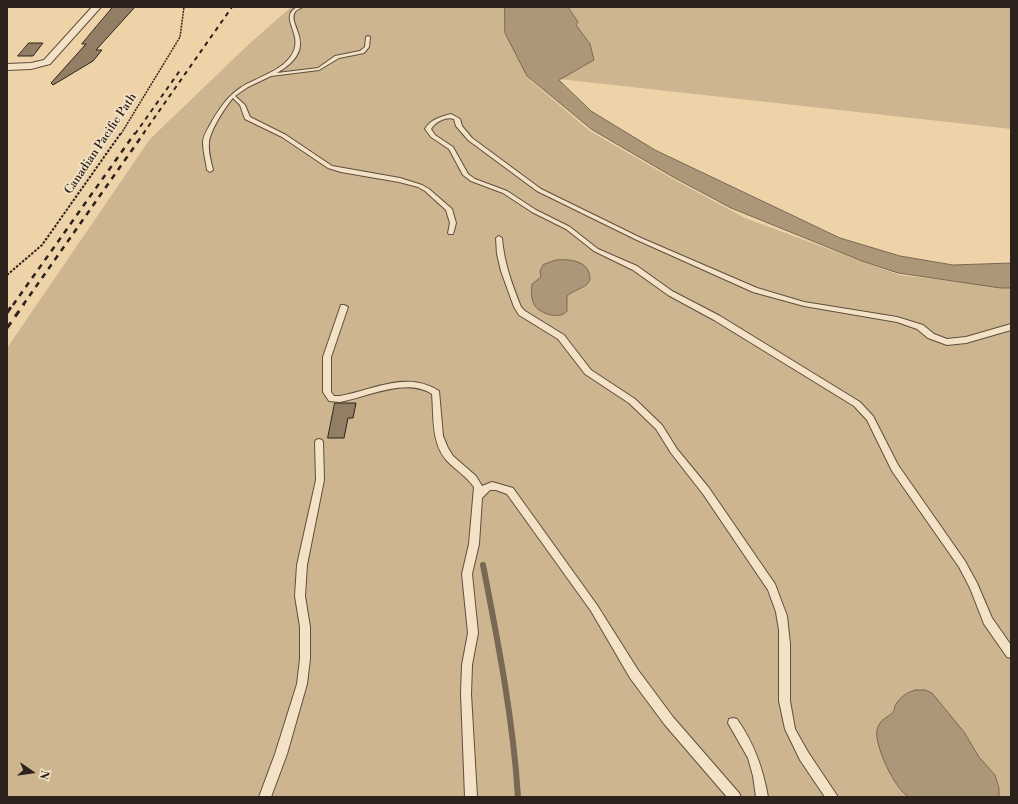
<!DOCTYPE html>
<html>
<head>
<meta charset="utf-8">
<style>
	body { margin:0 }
	#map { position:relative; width:1018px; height:804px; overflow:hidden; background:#eed3a8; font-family:"Libre Bodoni",serif }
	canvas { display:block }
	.frame { position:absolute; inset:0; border:8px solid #2d221b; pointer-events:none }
	.north { position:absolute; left:12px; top:752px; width:40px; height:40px; -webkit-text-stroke:3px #f4e2c6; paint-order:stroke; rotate:103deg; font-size:11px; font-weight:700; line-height:16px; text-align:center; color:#2d221b }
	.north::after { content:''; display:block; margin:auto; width:14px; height:18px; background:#2d221b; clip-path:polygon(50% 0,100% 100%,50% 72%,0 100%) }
</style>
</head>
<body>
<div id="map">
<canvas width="1018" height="804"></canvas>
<div class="frame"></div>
<div class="north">N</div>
</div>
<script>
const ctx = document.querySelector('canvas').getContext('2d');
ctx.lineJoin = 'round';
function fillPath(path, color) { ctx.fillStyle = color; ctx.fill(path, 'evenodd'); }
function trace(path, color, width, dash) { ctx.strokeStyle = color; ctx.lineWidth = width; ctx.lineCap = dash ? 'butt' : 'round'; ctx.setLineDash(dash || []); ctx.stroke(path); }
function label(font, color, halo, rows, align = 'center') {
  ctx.font = font + ' "Libre Bodoni",serif'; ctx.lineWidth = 3.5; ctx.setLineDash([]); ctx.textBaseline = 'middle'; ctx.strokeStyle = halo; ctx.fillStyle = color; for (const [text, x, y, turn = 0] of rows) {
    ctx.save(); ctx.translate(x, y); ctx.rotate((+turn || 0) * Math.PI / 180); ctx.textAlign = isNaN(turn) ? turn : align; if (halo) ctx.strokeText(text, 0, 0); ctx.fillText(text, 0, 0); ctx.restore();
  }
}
fillPath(new Path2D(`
	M291,7H505V33L531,81L590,131L673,179L745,218L899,275L1011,288V797H7V348L150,139L248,45Z
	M568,7H1011V129L559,79L594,60L590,44L576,25L578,22Z`), '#cdb590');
const water = new Path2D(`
	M505,7H568L578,22L576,25L590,44L594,60L559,80L591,111L655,150L840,238L900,256L953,265L1011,263V288H1001L898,273L862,261L731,208L673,177L591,129L527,76L505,33Z
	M556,260C568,259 585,260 589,273C590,277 591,279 588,283C586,287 572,291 567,296V311C560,320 541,314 535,306C531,300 531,291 532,284L541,277L540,271L543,265Z
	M916,690H925L932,693L964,732L979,757L995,775L999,788V797H909C895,790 874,745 877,730C880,718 887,719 893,712C895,709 894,709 895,706C900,697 907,692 916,690Z`);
fillPath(water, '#ac9778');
trace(water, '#796853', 1);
trace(new Path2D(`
	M483,565C498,642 513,718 518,797`), '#796853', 6);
const building = new Path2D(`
	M113,7H135L96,50H102L93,61L53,85L51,83L86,44H82Z
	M29,43H43L33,56H18Z
	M335,403H356L353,418H348L344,438H328Z`);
fillPath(building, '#917e64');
trace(building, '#2d221b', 1);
const lane = new Path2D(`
	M297,7H302C300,9 296,10 295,12C286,25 322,47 277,73L318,68L335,56L360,51L365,47L366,37L368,36L370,37L369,47L364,53L339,58L319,70L271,76L248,87L235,96L245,105L250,117L286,135L332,166L400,178L422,185L429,189L452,209L456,223L453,234H449L448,233L450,223L446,210L425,191L418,187L399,182L341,172L328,168L282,137L245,119L240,105L233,98C225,107 210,131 209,142C208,152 211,161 213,170L210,172L207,170C206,161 203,152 203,143C203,135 208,129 211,123C222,104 232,90 253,81C266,74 282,69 291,56C306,35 277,18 297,7Z
	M451,114L460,119L462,126L472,138L541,189L641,238L757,288L804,302L897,317L923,325L934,334L947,339L966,337L1011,324V330L966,343L947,345L928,338L917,329L897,322L804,306L753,292L637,240L537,191L468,140L456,126L454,119C446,116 435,122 431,129L435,135L453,147L468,174L475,179L507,191L536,210L570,227L598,249L637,266L672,291L720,316L860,402L873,416L898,465L965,561L977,583L992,618L1011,645V658L1007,657L984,624L970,588L959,567L892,471L867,420L854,406L714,320L668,295L633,270L594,251L566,229L532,212L503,193L471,181L463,175L449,149L431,137L425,129C431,119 440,117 451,114Z
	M499,236L502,238C504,263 512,284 521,307L525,311L564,335L591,370L635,399L662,425L677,449L709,488L775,584L787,616L790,644V701L795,729L808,752L838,797H825L800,760L785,729L779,701V630L776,612L768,590L703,494L671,453L656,429L629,403L585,374L558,339L519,315L514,307L501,271L497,254L496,238Z
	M341,305H344L348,307L331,357V392L334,396H340C372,390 408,370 439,391L443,436L448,448L453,456L476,476L482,486L492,482L513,488L597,605L638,670L673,717L739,793L741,797H727L665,725L630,678L591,611L507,494L496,490H490L482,498L479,544L472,574L478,633L472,665L471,694L477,797H465L461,694L462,665L468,633L462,574L469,544L474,487C467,477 456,470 447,461C431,443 434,417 432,394C406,377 367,397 340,402L329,401L323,392V357Z
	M319,439L322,440L323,442L324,480L307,565L305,596L310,627V659L307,684L287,754L271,797H259L275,754L297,684L300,659V627L295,596L297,565L316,480L315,442L316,440Z
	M733,718L737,719C754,743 763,768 768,797H756L753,776L748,758L728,723L729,719Z`);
const street = new Path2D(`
	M92,7H101L50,64L31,69L7,70V64L31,63L44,60Z`);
trace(lane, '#5d4e3e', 2);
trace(street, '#5d4e3e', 2);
trace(new Path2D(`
	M121,134L180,37L184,7`), '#2d221b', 1.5, [2, 1]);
trace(new Path2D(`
	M7,275L42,245L121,133`), '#2d221b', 2, [2.5, 1.5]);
fillPath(lane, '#f4e2c6');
fillPath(street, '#f4e2c6');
trace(new Path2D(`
	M135,134L181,69
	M143,134L232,7`), '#2d221b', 2, [4.5, 4.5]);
trace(new Path2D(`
	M13,305L135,133
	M23,305L144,133`), '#2d221b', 2.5, [5.5, 5.5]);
trace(new Path2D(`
	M7,313L13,304
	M7,328L24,304`), '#2d221b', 3, [7, 7]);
label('12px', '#2d221b', '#f4e2c6', [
	["Canadian Pacific Path",101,144,-56]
]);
</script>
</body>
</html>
